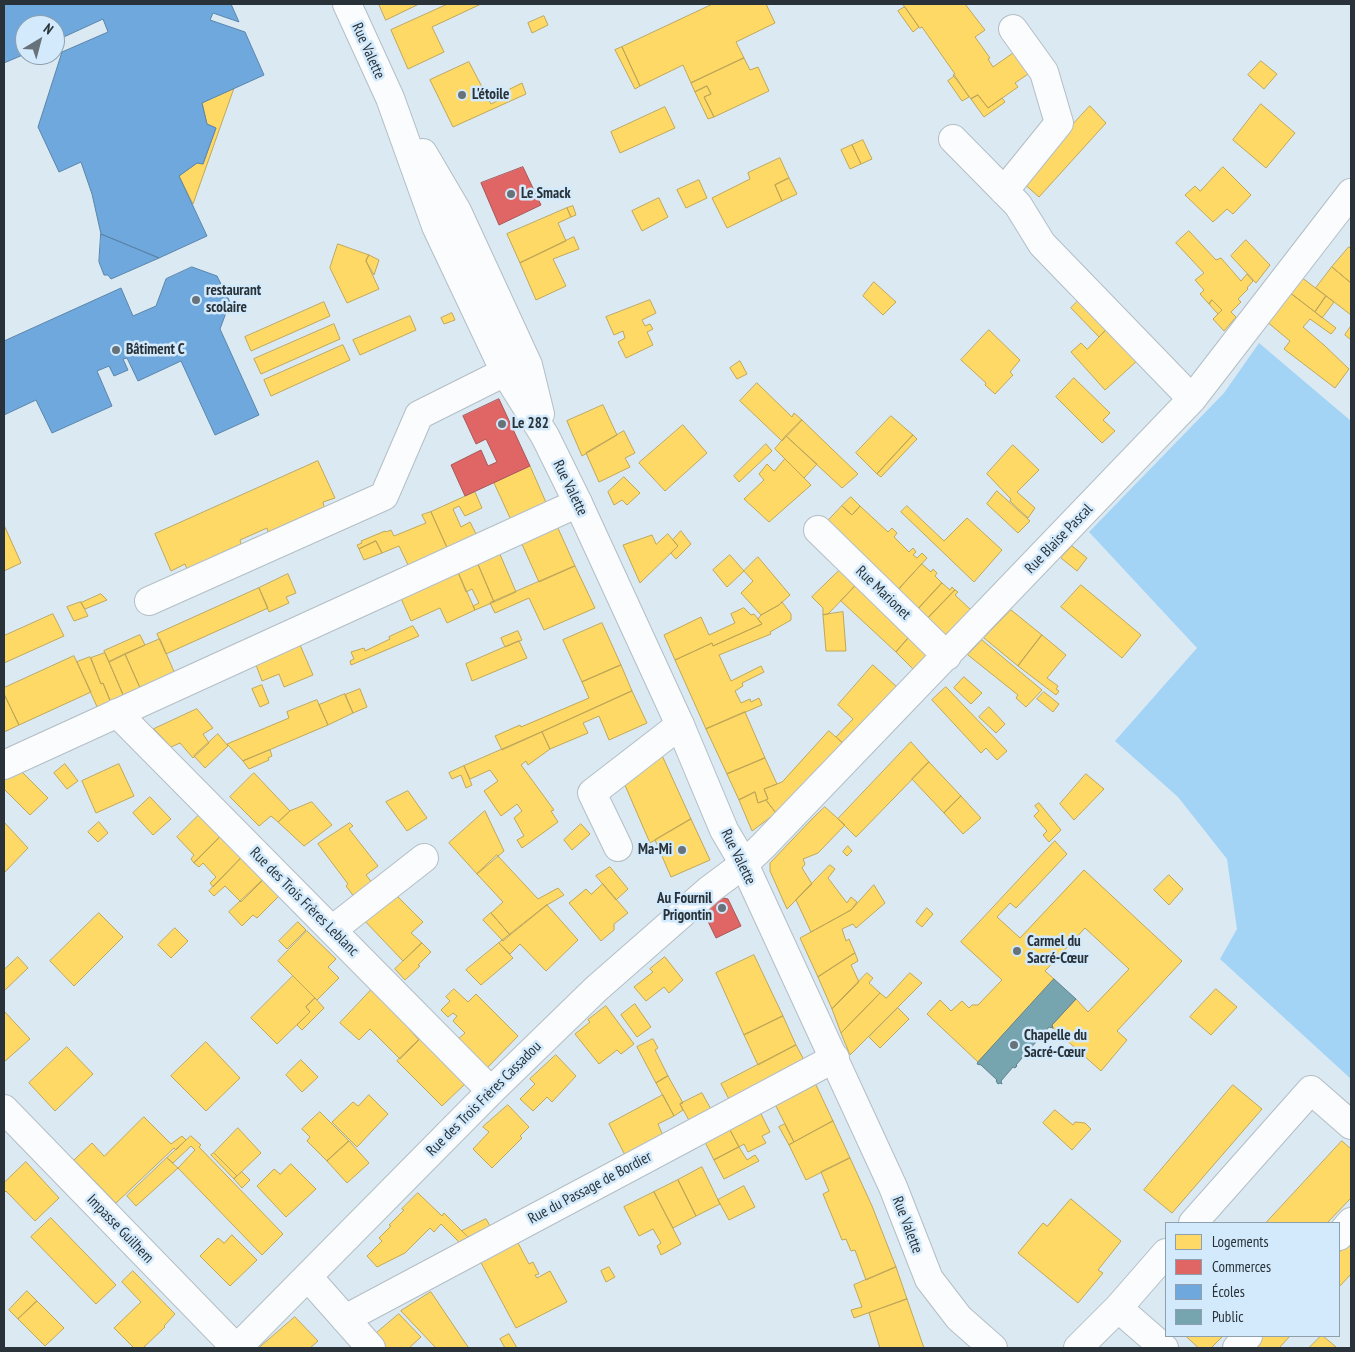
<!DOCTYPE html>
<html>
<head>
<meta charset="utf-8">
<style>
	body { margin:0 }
	#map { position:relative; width:1355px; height:1352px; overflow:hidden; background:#dbe9f2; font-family:"PT Sans Narrow",sans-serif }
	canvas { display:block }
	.frame { position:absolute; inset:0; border:5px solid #293239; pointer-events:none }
	.legend { position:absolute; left:1165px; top:1222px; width:175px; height:115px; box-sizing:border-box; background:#d2eafb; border:1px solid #8ea0ad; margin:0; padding:6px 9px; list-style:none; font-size:15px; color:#293239 }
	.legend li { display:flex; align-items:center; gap:10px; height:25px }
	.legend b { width:25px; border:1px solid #8ea0ad }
	.north { position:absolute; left:15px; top:15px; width:50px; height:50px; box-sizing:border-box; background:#d2eafb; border:1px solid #8ea0ad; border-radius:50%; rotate:37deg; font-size:14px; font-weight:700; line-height:20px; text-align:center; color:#293239 }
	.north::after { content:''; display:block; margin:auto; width:18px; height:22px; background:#67727a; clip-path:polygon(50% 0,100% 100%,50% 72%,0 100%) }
</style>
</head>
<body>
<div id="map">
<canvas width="1355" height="1352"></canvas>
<div class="frame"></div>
<ul class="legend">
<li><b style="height:14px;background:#ffd966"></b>Logements</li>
<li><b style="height:14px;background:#e06666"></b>Commerces</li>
<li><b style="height:14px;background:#6fa8dc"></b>Écoles</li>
<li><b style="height:14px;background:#76a5af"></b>Public</li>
</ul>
<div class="north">N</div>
</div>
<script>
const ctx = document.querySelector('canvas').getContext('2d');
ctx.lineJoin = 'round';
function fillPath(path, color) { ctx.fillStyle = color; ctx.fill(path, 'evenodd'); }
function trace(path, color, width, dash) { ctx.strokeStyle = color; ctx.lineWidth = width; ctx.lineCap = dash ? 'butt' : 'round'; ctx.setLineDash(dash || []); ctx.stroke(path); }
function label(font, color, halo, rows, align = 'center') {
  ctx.font = font + ' "PT Sans Narrow",sans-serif'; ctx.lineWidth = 5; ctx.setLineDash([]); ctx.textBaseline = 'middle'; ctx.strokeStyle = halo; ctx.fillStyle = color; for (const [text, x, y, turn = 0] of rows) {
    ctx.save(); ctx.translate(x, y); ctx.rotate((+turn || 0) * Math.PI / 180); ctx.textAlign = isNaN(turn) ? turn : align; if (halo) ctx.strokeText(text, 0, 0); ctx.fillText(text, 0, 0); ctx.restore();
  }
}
fillPath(new Path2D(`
	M1259,343L1351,421V1079L1220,959L1237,929L1227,859L1178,797L1115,741L1197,648L1089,532L1224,393Z`), '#a3d4f6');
const homes = new Path2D(`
	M379,4H419L386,20Z
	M448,4H481L432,27L444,52L408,69L391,30Z
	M713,4H766L775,23L736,42L744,58L691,83L683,65L640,86L622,47Z
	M903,4H965L985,30L975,37L990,58L988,59L993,67L1013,53L1028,74L1015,83L1018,87L988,108L978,95L971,99L953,75L955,74L922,27L920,28Z
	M905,7L919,27L913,32L898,11Z
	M544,16L548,25L532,33L528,23Z
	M622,47L640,86L635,89L615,50Z
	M744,58L750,70L758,67L769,91L714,117L704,97L711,94L707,86L695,92L691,83Z
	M1261,61L1277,74L1264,89L1248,75Z
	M469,62L491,104L505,97L504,92L522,83L526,94L453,127L430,80Z
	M955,76L969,97L962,101L948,81Z
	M707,86L711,94L704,97L714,117L708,119L695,92Z
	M234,88L193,204L179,176L197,163L203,164L216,128L207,124L202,103Z
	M978,95L988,108L1002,98L1005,102L984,117L971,99Z
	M1261,104L1295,133L1266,168L1233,140Z
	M1090,106L1106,123L1039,197L1021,181Z
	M665,107L675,128L620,153L611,132Z
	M863,140L872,159L861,164L852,145Z
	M852,145L861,164L850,169L841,150Z
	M780,158L789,178L775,185L782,201L727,228L712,198L750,179L748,173Z
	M1223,167L1251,195L1233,214L1227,209L1213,222L1185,195L1195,186L1200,191Z
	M789,178L797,194L782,201L775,185Z
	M699,180L707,198L686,208L677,190Z
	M659,198L668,217L642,231L632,211Z
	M573,206L576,215L571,217L567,208Z
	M567,208L571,217L558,223L566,241L520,263L507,234Z
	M1189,231L1216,260L1221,258L1241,281L1247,274L1253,281L1247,288L1248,289L1238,299L1241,302L1231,312L1236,317L1224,331L1213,319L1222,310L1212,300L1209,304L1200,294L1204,290L1195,280L1204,273L1176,243Z
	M574,237L579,249L553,259L566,286L536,300L520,263Z
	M1246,240L1270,265L1256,283L1231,256Z
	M338,244L369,255L366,261L379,289L347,303L330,268Z
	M1349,247L1351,249V283L1332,267Z
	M369,255L379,260L374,275L366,261Z
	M1332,267L1351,283V315L1316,288Z
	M1301,277L1326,296L1315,312L1289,292Z
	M874,282L896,302L883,315L863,296Z
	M1289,292L1336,328L1331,334L1310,319L1303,327L1325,346L1349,369L1335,388L1284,349L1290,341L1266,321Z
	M1326,296L1334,302L1322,318L1315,312Z
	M1080,299L1108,328L1099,337L1071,308Z
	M650,300L656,313L642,320L645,326L650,324L653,329L647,332L653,345L626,358L618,342L625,338L623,331L614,335L606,317Z
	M1212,300L1222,310L1218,314L1209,304Z
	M324,302L330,316L251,351L245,337Z
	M452,313L455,320L444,324L441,318Z
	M410,316L416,330L360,355L353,340Z
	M334,324L340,339L261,374L254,359Z
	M1351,326V340L1345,335Z
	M1108,328L1138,360L1105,390L1071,352L1081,343L1087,349Z
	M989,330L1020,360L1010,372L1013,375L995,394L985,385L986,383L961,360Z
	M343,345L350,360L271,396L264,380Z
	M740,361L747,374L737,379L730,368Z
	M1074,378L1110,413L1103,420L1115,431L1102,443L1056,397Z
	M757,383L792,417L794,413L802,420L782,441L740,401Z
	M603,405L617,435L582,456L567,421Z
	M891,416L913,435L877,474L856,453Z
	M802,420L858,474L842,488L786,436Z
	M683,425L707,453L665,491L639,463Z
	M624,431L635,453L625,458L630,467L599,482L586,453Z
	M913,435L917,439L881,477L877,474Z
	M786,436L817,464L804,478L775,449Z
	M766,444L772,451L739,482L734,476Z
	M1013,445L1039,470L1017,492L1035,508L1028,518L1010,501L1011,499L987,474Z
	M785,459L811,485L769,522L744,499L764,480L759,474L767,464L774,471Z
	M318,461L335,498L323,502L324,507L268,532L267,528L240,540L241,544L187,569L185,564L171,571L155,534Z
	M530,466L548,507L512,522L494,483Z
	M624,477L640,493L627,505L622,500L614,505L608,492Z
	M997,491L1030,521L1018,533L987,504Z
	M475,492L482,508L465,516L459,506L453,509L461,527L470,522L478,538L449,552L431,512Z
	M851,497L860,506L852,515L842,506Z
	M842,506L852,515L860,506L888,532L892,528L897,533L894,537L909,552L913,548L916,552L913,555L917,558L922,553L927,558L898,590L826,523Z
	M907,506L944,541L967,518L1002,550L974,582L901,512Z
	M431,512L449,552L410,569L399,546L382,553L376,541L359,549L357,545L362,543L361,541L385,531L386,532L391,530L394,536L426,523L422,515Z
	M4,525L21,563L4,571Z
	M557,526L575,566L539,582L521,542Z
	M681,531L691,544L676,559L671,553L678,546L673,540Z
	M668,534L678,546L640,583L623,545L652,535L656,544Z
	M376,541L382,553L364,560L359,549Z
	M1072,546L1087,558L1077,571L1061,558Z
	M499,552L516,592L494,602L477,562Z
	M730,555L744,571L727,587L713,570Z
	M758,557L790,595L779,605L761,615L741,593L753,581L744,571Z
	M477,562L494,602L475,610L473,606L479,603L472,589L466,592L457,570Z
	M922,564L931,572L933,569L937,573L935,576L942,583L918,609L898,590Z
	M575,566L595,608L544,630L529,598L495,613L490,603Z
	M841,569L857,584L828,614L823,615V608L812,597Z
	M457,570L475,610L447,623L440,608L411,621L400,596Z
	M288,574L296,593L286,597L289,603L269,612L259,588Z
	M942,583L950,590L952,587L955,590L928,618L918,609Z
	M857,584L911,635L896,652L841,601Z
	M1081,585L1141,635L1122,658L1061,607Z
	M259,588L268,608L166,654L157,634Z
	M955,590L958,592L955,595L971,610L947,636L928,618Z
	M101,594L107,600L85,609L81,603Z
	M81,602L88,616L74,621L67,607Z
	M782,602L791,614V620L770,632L771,634L719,655L731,681L761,666L764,672L742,683L743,686L735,691L741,703L750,699L751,702L759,698L762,705L706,729L675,660L712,643L713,646L762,624L758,619L761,615L779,605Z
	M744,608L751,615L754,614L762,624L713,646L712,643L675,660L664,635L701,617L709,635L735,623L731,614Z
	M1011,610L1042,635L1018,666L984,638Z
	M843,612L846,651H826L823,615Z
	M53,614L64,636L4,663V636Z
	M602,623L621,665L582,682L563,640Z
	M413,626L419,636L351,665L350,661L354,659L351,652L364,648L365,651L390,639L389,637Z
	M518,631L522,640L505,647L501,638Z
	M140,635L145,645L109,662L104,651Z
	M911,635L930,653L914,670L896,652Z
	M1042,635L1066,655L1047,678L1058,686L1056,689L1059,691L1056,695L1018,666Z
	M160,639L175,674L141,690L125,654Z
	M982,640L1042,690L1026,707L1016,698L1018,695L968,655Z
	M519,641L527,658L472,681L466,664Z
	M300,645L313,675L284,687L279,674L262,681L256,665Z
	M105,653L124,697L111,703L103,683L101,684L91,658Z
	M125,654L141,690L124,697L109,662Z
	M74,656L91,692L19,725L4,694V688Z
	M90,657L101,684L103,683L111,703L98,709L77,662Z
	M621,665L632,691L502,750L495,736L520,725L521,727L589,698L582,682Z
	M873,665L898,688L845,745L836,737L853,719L838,705Z
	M964,677L982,693L971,704L954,688Z
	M262,685L269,703L260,707L252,689Z
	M946,687L1007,751L997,760L986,748L981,753L932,700Z
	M360,689L367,707L353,713L345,695Z
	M632,691L647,723L609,740L599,716L583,723L588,733L550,749L542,732Z
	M1044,692L1059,704L1053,712L1037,699Z
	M4,694L19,725L4,732Z
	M345,694L353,713L328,725L319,705Z
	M317,700L328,725L243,761L227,744L289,718L287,712Z
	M989,707L1005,724L996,733L979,717Z
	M197,709L213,728L203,734L209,743L193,758L180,743L171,747L154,729Z
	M745,712L765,758L727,774L706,729Z
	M829,731L845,745L776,813L766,800L768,799L764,789L782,782Z
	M542,732L550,749L528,765L526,761L521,765L554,810L551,811L558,822L522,848L517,840L524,836L514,818L522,811L517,804L501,816L484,791L498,781L490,770L470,779L464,766Z
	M218,734L228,746L205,768L194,756Z
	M911,742L929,762L856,837L838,819Z
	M270,750L272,756L268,758L269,760L249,769L243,761Z
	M660,751L691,819L650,843L621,776Z
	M765,758L777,784L764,789L768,799L758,803L755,792L739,800L727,774Z
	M929,762L961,796L944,813L912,779Z
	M65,764L78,781L67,789L54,773Z
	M119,764L134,796L96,813L82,781Z
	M464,766L472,785L466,788L461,775L452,779L449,773Z
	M17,767L48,798L30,815L4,789V773Z
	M254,773L290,811L278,822L271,816L259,826L230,797Z
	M1086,774L1104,789L1074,820L1060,804Z
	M408,791L427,818L407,831L386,802Z
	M755,792L758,803L766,800L776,813L752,831L739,800Z
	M961,796L981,818L963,834L944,813Z
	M150,797L171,819L153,835L133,813Z
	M312,802L332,825L304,846L278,822L290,811Z
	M1039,803L1061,830L1049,842L1043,835L1047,831L1034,816L1039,811L1035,806Z
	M825,807L845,825L818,853L803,859L805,864L802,868L812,884L787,909L770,871V863L813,818Z
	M485,811L504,851L477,874L449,843Z
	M200,814L221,836L194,863L191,859L194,855L177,837Z
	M691,819L710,860L671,877L655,840Z
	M4,822L28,848L4,873Z
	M99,822L108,833L98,842L88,832Z
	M350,823L353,826L349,829L378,866L366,875L373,884L355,898L346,886L348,884L318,844Z
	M581,824L590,834L572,850L564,840Z
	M221,836L242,857L213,887L210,883L216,877L203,863L199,867L194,863Z
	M1055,841L1067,854L1016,908L1010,903L997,917L1020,938L1084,870L1182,961L1117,1031L1127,1040L1101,1071L1053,1028L1052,1025L1076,999L1088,1012L1129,969L1085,928L1045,971L1054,979L978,1062L927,1014L940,1000L951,1011L962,1001L969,1008L972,1005H978L1002,980L961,942Z
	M848,846L852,851L847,856L843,852Z
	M245,854L267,876L241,902L225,886L214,896L209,891Z
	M497,855L538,899L558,888L564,895L547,905L510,935L491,913L503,902L477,874Z
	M830,865L835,869L828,878L847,903L851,897L857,902L851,910L811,932L796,900Z
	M610,867L628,889L616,900L596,876Z
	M1169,875L1183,889L1169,905L1154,890Z
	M267,876L283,892L257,918L253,915L242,926L229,912Z
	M603,884L628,913L614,924V930L601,941L569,903L586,889L591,894Z
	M874,885L885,903L856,928L853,924L842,929L846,941L849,939L855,953L818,977L800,938L851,910Z
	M390,889L423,922L411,933L422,943L403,961L362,918Z
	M547,905L578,940L546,971L520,944L510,954L499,943Z
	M927,908L933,914L922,927L916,922Z
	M99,913L123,937L74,986L50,961Z
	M491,913L510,935L503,941L483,920Z
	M298,922L306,930L287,949L279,941Z
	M175,928L188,941L171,958L158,945Z
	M307,931L336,959L328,967L339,978L317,1000L278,961Z
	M422,943L431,952L418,965L420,966L405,980L395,969Z
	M499,943L513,958L481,985L466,970Z
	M855,953L858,961L851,965L859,982L832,1009L818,977Z
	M754,955L783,1016L744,1035L716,973Z
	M18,957L28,968L4,991V970Z
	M665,957L683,980L669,993L664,987L646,1001L634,987L653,972L650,969Z
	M867,973L873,978L869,983L880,993L841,1033L832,1009Z
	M910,973L922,983L850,1055L841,1033L880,993L886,998Z
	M293,976L315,998L306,1007L310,1012L277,1044L251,1018Z
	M374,987L413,1026L410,1030L419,1040L400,1059L370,1029L359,1040L340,1023Z
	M454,989L468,1002L476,994L518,1036L486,1069L457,1040L465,1033L453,1021L457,1016L453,1013L448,1017L441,1010L450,1001L446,997Z
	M1216,989L1237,1007L1211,1035L1190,1017Z
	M315,998L324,1008L302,1030L297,1025L310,1012L306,1007Z
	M635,1004L651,1027L637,1037L621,1015Z
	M606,1006L634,1044L621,1054L617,1050L599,1064L575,1034L590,1022L588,1020Z
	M898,1008L909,1019L880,1048L869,1037Z
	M4,1011L30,1039L4,1062Z
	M783,1016L796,1045L758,1065L744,1035Z
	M423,1036L467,1082L442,1106L397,1061Z
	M653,1039L658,1048L655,1050L668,1076L656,1083L637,1047Z
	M206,1042L240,1078L206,1111L171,1076Z
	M796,1045L804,1060L730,1101L721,1084Z
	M67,1047L93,1074L55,1111L29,1083Z
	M556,1055L576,1076L552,1102L547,1097L533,1111L520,1099L535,1084L530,1079Z
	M301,1060L318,1077L302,1092L286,1075Z
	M668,1076L683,1103L680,1104L683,1110L674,1116L656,1083Z
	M816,1085L833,1121L794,1142L776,1106Z
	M1233,1085L1262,1109L1172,1213L1144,1190Z
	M702,1093L712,1111L690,1122L680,1104Z
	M369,1095L388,1114L357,1147L332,1122L353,1102L358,1106Z
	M663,1095L674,1116L658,1124L663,1136L625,1155L609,1124Z
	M508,1105L529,1127L520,1136L522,1138L492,1168L473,1149L489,1132L483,1127Z
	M1055,1110L1073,1125L1075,1122L1085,1123L1091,1129L1072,1150L1043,1123Z
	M320,1112L349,1141L327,1161L307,1141L310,1137L302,1129Z
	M761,1114L770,1132L762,1136L766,1143L748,1152L744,1144L739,1147L730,1130Z
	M144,1117L171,1144L182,1136L186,1140L176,1150L174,1148L116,1203L74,1160L92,1143L104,1156Z
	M833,1121L850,1158L806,1180L789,1145Z
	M785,1124L794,1142L789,1145L779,1127Z
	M238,1128L261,1153L237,1176L214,1153Z
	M730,1130L739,1147L714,1160L705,1142Z
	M191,1136L201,1145L199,1147L283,1234L262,1255L178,1168L195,1150L191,1146L173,1163L167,1158Z
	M349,1141L369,1163L347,1183L327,1161Z
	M1342,1141L1351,1149V1198L1327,1223H1266Z
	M739,1147L747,1160L755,1155L759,1161L724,1179L714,1160Z
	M214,1153L237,1176L234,1179L211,1155Z
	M167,1158L178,1168L136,1206L127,1196Z
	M850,1158L872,1206L896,1267L866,1280L855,1250L851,1251L846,1239L842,1240L823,1194L829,1191L821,1172Z
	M26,1162L59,1198L35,1221L6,1191L4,1193V1183Z
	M291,1164L316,1189L286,1217L257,1186L274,1169L280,1174Z
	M702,1167L720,1204L696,1216L678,1180Z
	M242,1172L250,1180L242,1188L234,1179Z
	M678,1180L696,1216L673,1228L654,1192Z
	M744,1186L755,1207L729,1220L718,1200Z
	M654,1192L681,1244L661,1255L657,1246L661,1243L653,1229L639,1236L624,1207Z
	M418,1193L442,1216L444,1213L468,1237L459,1242L441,1224L434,1232L430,1228L405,1253L377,1267L367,1256L382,1241L379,1238L391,1226L389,1225L404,1210L402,1209Z
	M1071,1199L1121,1241L1098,1270L1103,1273L1078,1303L1018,1253L1043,1223L1047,1226Z
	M51,1218L116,1285L96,1304L31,1237Z
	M486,1219L490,1226L468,1237L462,1231Z
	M232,1235L257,1260L230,1286L200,1256L218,1238L224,1243Z
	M1351,1239V1274L1339,1287V1253Z
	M517,1241L529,1264L533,1262L539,1274L535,1275L537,1278L550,1271L567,1302L516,1328L479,1259Z
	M609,1267L615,1277L606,1282L601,1271Z
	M896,1267L907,1299L854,1318L851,1310L862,1307L854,1285Z
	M133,1271L175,1314L164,1326L165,1327L143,1348H134L114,1328L141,1302L122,1282Z
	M27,1291L37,1301L18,1319L9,1310Z
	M431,1292L468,1347L467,1348H436L401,1311Z
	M907,1299L924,1348H880L869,1313Z
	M37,1301L64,1328L45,1346L18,1319Z
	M399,1314L421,1337L409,1348H384L373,1336Z
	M295,1317L318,1341L310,1348H259Z
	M509,1334L517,1348H505L500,1339Z
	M1186,1336H1223L1211,1348H1199Z
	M1259,1336H1290L1279,1348H1247Z
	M1321,1336H1323L1336,1347L1335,1348H1309Z`);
fillPath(homes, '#ffd966');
trace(homes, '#bfa758', 1);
const shops = new Path2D(`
	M523,167L541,205L499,225L481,183Z
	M499,399L530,466L465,496L451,465L481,450L488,466L497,462L486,439L476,444L463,416Z
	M718,897L728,899L741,926L716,938L702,909Z`);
fillPath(shops, '#e06666');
trace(shops, '#a95658', 1);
const schools = new Path2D(`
	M4,4H231L239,22L213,13L210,20L245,32L264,75L202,103L207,124L216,128L203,164L197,163L179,176L207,236L159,258L101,234L92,194L81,162L59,172L38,127L62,52L108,32L103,19L55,41V25H25V54L4,63Z
	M101,234L159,258L111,279L108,275H104L99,262Z
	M192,267L217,276L230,302L220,329L259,415L215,435L181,361L138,381L127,358L123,359L128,370L114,376L109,366L97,371L112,406L52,433L36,400L4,415V341L121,288L133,316L156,306L166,279Z`);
fillPath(schools, '#6fa8dc');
trace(schools, '#5a85ab', 1);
const public = new Path2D(`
	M1054,979L1076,999L1052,1025L1053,1028L1049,1027L1016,1065L1017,1066L1015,1068L1013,1067L1001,1081L1002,1084L1000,1083L998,1084L996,1081L997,1080L981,1065L977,1064L978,1062Z`);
fillPath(public, '#76a5af');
trace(public, '#5f828c', 1);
const minor = new Path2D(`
	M953,139L1018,205L1042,244L1192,399
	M1004,191L1059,123L1044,72L1013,29
	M818,530L947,656
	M149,601L384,496L419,415L505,372
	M117,713L491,1091
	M4,765L578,503
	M618,847L592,793L680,725
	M332,930L424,858
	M4,1109L236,1348
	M1193,1223L1311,1090L1351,1125
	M1339,1236L1351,1222
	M308,1277L371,1348
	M1118,1308L1164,1348
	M345,1319L835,1058
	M237,1348L491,1091L596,989L709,890L744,864L763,846L1192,399L1351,193
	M1078,1348L1118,1308L1166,1253
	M1237,1348L1248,1336`);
const major = new Path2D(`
	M347,4L390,98L436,226L505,372L545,436L578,503L680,725L724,830L744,864L893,1187L929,1279L959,1318L993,1348
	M423,153L457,211L528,365L540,414`);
trace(minor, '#b3bec5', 30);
trace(major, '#b3bec5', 30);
trace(minor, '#fafcfd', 28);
trace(major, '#fafcfd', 28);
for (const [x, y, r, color] of [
	[462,95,5,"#67727a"],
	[511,194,5,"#67727a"],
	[196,300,5,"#67727a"],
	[116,350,5,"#67727a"],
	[502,424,5,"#67727a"],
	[682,850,5,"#67727a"],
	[722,908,5,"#67727a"],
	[1017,951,5,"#67727a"],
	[1014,1045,5,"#67727a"]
]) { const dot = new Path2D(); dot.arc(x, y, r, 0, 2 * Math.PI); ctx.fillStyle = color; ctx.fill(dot); trace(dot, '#d2eafb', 2); }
label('15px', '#293239', '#d2eafb', [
	["Rue Valette",368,51,66],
	["Rue Valette",570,488,64],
	["Rue Blaise Pascal",1059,539,-46],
	["Rue Marionet",883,593,44],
	["Rue Valette",738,857,64],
	["Rue des Trois Frères Leblanc",304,902,45],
	["Rue des Trois Frères Cassadou",484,1099,-45],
	["Rue du Passage de Bordier",590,1188,-28],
	["Rue Valette",907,1225,69],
	["Impasse Guilhem",120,1229,46]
]);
label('bold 15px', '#293239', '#d2eafb', [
	["L'étoile",472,95],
	["Le Smack",521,194],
	["restaurant",206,291],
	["scolaire",206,308],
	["Bâtiment C",126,350],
	["Le 282",512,424],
	["Ma-Mi",672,850,"right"],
	["Au Fournil",712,899,"right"],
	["Prigontin",712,916,"right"],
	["Carmel du",1027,942],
	["Sacré-Cœur",1027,959],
	["Chapelle du",1024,1036],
	["Sacré-Cœur",1024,1053]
], 'left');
</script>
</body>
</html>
